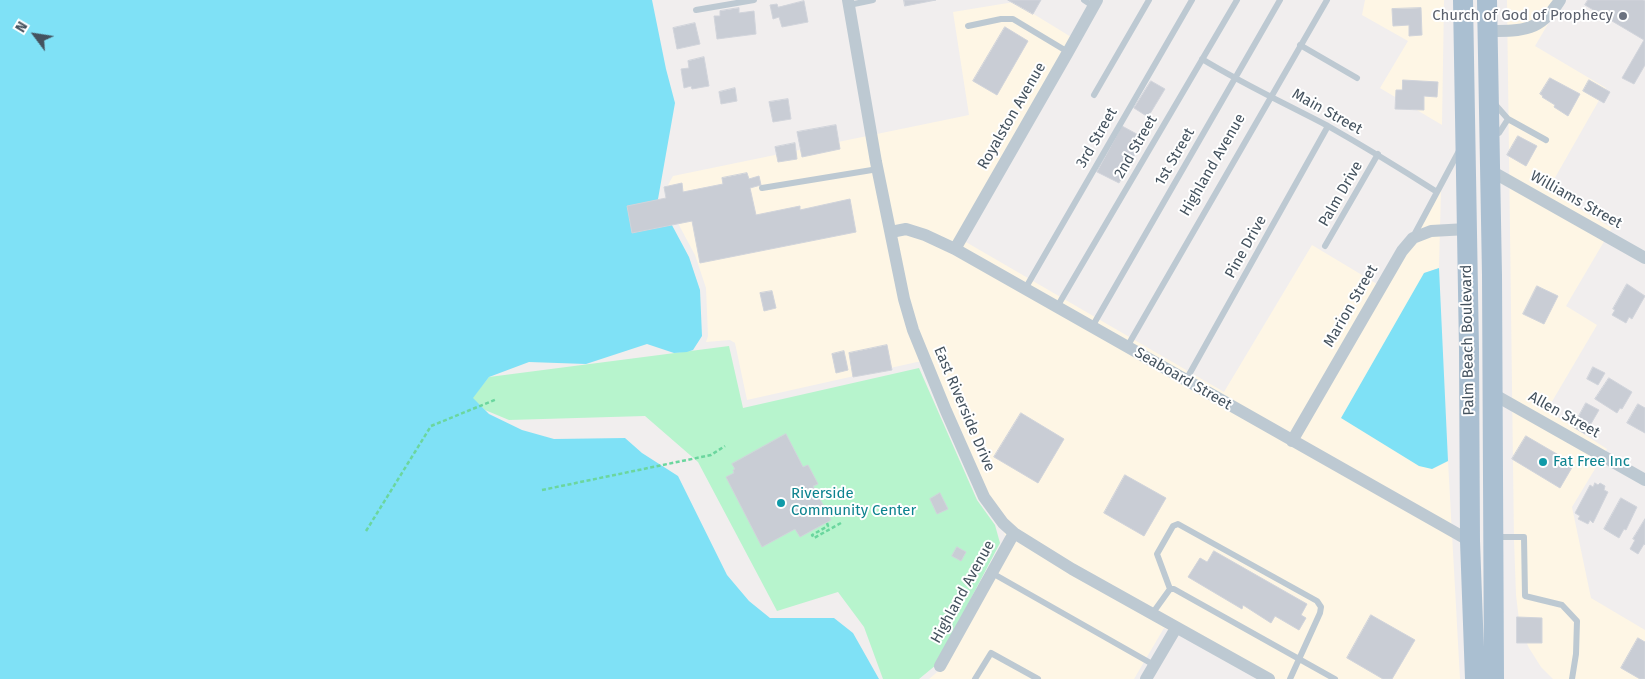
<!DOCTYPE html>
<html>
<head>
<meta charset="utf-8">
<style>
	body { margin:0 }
	#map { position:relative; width:1645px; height:679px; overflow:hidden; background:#f1eeee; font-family:"Fira Sans",sans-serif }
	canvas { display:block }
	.north { position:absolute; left:10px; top:10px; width:50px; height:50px; -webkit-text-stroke:4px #fff; paint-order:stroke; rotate:301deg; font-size:14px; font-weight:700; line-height:20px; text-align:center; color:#44525e }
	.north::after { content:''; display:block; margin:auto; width:18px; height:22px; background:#44525e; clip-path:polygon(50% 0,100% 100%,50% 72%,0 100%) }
</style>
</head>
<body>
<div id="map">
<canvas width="1645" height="679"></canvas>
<div class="north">N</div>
</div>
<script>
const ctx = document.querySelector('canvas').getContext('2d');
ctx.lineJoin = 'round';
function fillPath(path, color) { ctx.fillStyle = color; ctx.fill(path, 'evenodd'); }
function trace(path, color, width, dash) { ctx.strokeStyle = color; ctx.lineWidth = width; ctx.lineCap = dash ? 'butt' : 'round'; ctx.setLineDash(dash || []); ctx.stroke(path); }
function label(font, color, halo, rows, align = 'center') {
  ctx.font = font + ' "Fira Sans",sans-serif'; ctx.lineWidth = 4; ctx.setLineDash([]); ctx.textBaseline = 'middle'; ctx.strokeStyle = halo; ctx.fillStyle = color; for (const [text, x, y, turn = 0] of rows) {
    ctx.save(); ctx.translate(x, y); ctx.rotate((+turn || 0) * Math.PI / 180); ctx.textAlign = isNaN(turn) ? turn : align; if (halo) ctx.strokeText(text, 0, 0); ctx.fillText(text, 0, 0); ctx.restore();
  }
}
fillPath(new Path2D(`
	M1365,0H1444L1442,125L1380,88L1408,41L1362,15Z
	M1507,0H1562L1535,46L1606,88L1548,190L1612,228L1566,306L1597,325L1547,410L1607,449L1572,507L1591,598L1645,630V679H1553L1541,667L1529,648L1520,628L1516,595L1514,540Z
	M1014,2L1076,40L959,238L1224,392L1312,245L1382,287L1441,188L1439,268L1424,273L1432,469L1448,461L1460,679H1268L1164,628L1134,679H929L942,668L1007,542L1001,523L921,362H917L747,400L735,343L730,340L706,342L708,336L706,288L695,255L665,199L668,185L673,176L969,115L953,12Z`), '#fef6e5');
fillPath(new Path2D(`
	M729,346L743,408L919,368L977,500L995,525L1000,543L936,665L919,679H883L864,627L838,592L777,611L698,462L645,416L509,420L485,410L472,398L489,377Z`), '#b7f4cd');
fillPath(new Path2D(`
	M0,0H652L666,69L675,103L658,199L689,257L700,290L702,336L693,350L687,352L674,353L647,344L586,364L529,362L489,377L473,398L489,414L522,430L554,439L625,438L642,453L678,476L727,575L749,601L770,618H834L853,633L879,679H0Z
	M1439,268L1448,461L1432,469L1419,466L1341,418L1424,273Z`), '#7fe1f6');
const building = new Path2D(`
	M904,0H936L905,6Z
	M1008,0H1041L1033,14Z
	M1588,0H1643L1645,1V65L1634,84L1622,78L1644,40L1585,5Z
	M804,1L808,22L782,27L779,17L773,19L770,5L777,4L778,7Z
	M739,8V13L754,11L756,34L717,39L714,16H720V11Z
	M1421,8L1422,35L1409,36V25L1393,26L1392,9Z
	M695,23L700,44L677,49L673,28Z
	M1005,27L1028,41L997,95L973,81Z
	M704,57L709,86L692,89L691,86L684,88L681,69L689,68L688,61Z
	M1550,78L1580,94L1568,116L1554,107L1555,105L1542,97L1543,96L1540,94Z
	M1403,80L1438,82L1437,97L1424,96V110L1395,109L1396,90H1402Z
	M1589,80L1610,92L1604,103L1583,91Z
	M1151,81L1165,89L1148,117L1134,108Z
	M735,88L737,101L721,104L719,92Z
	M788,99L791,119L773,122L769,102Z
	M836,125L840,149L802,157L797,132Z
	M1122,126L1144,138L1119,183L1097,172Z
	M1518,136L1537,146L1526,166L1507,155Z
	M795,143L797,159L778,162L775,147Z
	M747,173L749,179L759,176L761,185L750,188L756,215L800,206V210L850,199L856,232L700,263L692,221L632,233L627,206L666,198L664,187L682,183L683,192L723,184L722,178Z
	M1627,284L1645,296L1632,319L1629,317L1626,323L1612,315L1615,310L1613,309Z
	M1537,286L1558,296L1544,324L1523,314Z
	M772,291L776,308L764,311L760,293Z
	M887,345L892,370L853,377L849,353Z
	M844,351L848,370L836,373L832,354Z
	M1593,367L1605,373L1598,385L1587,379Z
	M1609,378L1632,392L1622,409L1620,408L1617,413L1595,399Z
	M1586,403L1599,410L1585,434L1573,427Z
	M1638,404L1645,408V433L1627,423Z
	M1021,413L1064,439L1038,483L994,457Z
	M786,434L803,467L808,465L818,484L813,486L831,520L800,537L795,529L762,547L726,477L734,473L733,470L735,469L732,464Z
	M1526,436L1574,464L1560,488L1512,459Z
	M1125,475L1166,498L1144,536L1104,513Z
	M1595,483L1598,485L1600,483L1605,486L1604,490L1608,492L1593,523L1590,520L1588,524L1578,519L1580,516L1575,513L1590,485L1593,487Z
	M940,493L948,509L937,514L930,499Z
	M1621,498L1637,507L1626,530L1624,529L1619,538L1604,529Z
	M1645,519V545L1644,544L1638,554L1630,549L1635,540L1633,539Z
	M957,547L966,552L961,561L952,556Z
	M1214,551L1307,604L1301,615L1306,618L1299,630L1275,616L1271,623L1243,605L1242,609L1188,577L1200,558L1207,562Z
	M1371,615L1415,640L1392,679H1383L1347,658Z
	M1517,617L1542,618V643H1517Z
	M1638,638L1645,642V679H1640L1621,668Z`);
fillPath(building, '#c9cdd5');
trace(building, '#d1d4db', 1);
trace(new Path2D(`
	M542,490L711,455L725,446
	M827,523L828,526L812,535L814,538L841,523
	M366,531L431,426L497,399`), '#6bd69e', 2.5, [4, 2.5]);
trace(new Path2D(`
	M1084,0L1093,6
	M849,5L873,0
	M696,10L754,0
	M968,26L1001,19H1013L1068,52
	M1300,45L1357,78
	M1202,59C1243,84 1286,104 1328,126C1365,147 1401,169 1437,192
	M1094,95L1149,0
	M1508,119L1546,140
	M1493,135L1499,133L1508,119L1493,102
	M762,188L878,169
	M1413,237L1459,151
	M1325,246L1378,154
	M1025,289L1192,0
	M1057,307L1237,0
	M1092,327L1280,0
	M1127,347L1327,0
	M1186,380L1328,126
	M1495,537H1524L1525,596L1562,605L1577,621L1576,654L1572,679
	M992,573L1154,665
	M1170,589L1157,554L1173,526L1178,524L1317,601L1321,607L1320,613L1290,679
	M1152,614L1170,589H1174L1335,679
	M975,679L991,653L1038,679`), '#bdc9d2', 6);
trace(new Path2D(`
	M848,0L876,162L904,299L913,330L946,411L984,497L1003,523L1014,533L1072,569L1269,679
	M1487,31C1522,31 1540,32 1560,0
	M1491,171L1645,258
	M891,232L906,229L925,235L955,249L1470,541
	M955,249L1068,52L1097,0
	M1493,394L1645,480
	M1292,441L1402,251L1413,238L1431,231L1467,229
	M940,666L1014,533
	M1146,679L1176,628`), '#bdc9d2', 12);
trace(new Path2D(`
	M1463,0L1469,349L1470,541L1475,679
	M1487,0L1492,275L1494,679`), '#aabfd1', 20);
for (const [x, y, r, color] of [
	[1623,16,5,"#6b7280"],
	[1543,462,5,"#0f9aa8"],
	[781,503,5,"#0f9aa8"]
]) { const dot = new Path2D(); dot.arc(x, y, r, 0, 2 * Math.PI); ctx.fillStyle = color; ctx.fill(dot); trace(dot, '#fff', 2); }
label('15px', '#5b616d', '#fff', [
	["Church of God of Prophecy",1613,16]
], 'right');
label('15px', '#44525e', '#fff', [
	["Main Street",1327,112,29],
	["Royalston Avenue",1012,116,-60],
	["3rd Street",1097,138,-60],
	["2nd Street",1136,147,-60],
	["1st Street",1175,157,-60],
	["Highland Avenue",1213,165,-60],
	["Palm Drive",1341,194,-60],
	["Williams Street",1576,200,29],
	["Pine Drive",1246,247,-61],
	["Marion Street",1351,306,-60],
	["Palm Beach Boulevard",1468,340,-91],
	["Seaboard Street",1183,379,30],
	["East Riverside Drive",964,409,67],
	["Allen Street",1564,415,29],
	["Highland Avenue",963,592,-61]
]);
label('15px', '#0d838f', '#fff', [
	["Fat Free Inc",1553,462],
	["Riverside",791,494],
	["Community Center",791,511]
], 'left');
</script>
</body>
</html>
